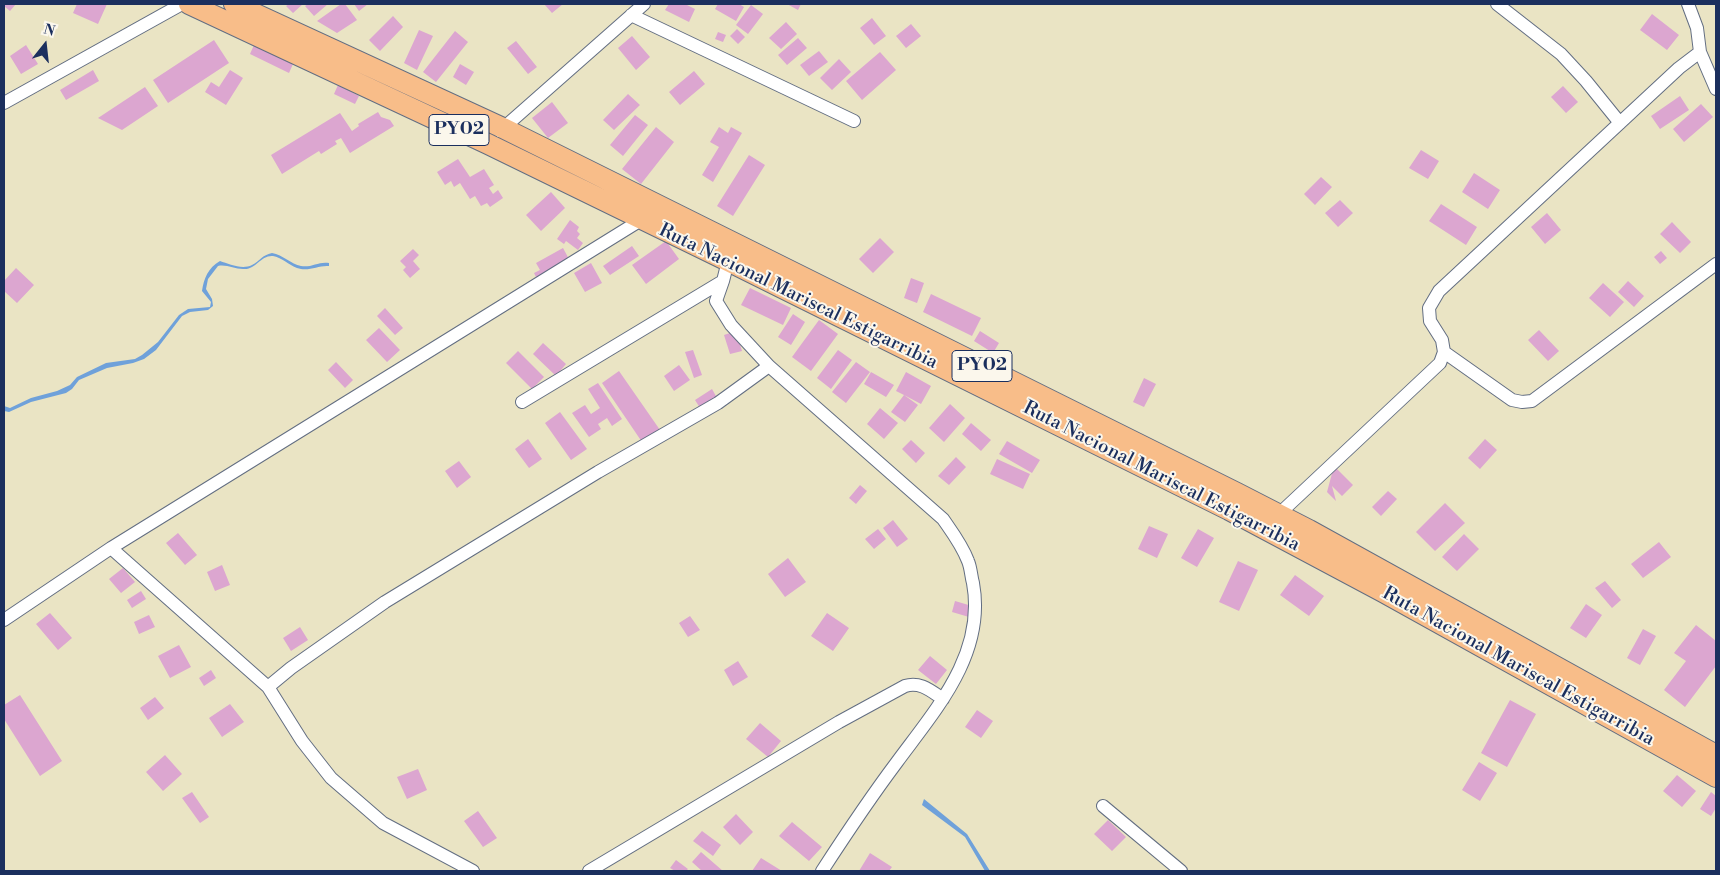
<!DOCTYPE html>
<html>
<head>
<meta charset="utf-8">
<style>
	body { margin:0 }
	#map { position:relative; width:1720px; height:875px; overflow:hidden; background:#eae4c4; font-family:"Libre Bodoni",serif }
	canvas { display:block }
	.frame { position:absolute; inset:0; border:5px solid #1b2f5e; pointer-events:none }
	.north { position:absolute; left:20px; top:20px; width:50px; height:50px; -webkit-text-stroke:4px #fbf7ec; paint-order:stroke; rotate:16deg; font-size:14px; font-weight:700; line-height:20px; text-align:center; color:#1b2f5e }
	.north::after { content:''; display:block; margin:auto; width:18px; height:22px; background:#1b2f5e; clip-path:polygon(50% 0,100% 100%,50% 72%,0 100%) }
</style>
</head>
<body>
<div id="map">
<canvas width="1720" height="875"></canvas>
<div class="frame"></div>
<div class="north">N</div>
</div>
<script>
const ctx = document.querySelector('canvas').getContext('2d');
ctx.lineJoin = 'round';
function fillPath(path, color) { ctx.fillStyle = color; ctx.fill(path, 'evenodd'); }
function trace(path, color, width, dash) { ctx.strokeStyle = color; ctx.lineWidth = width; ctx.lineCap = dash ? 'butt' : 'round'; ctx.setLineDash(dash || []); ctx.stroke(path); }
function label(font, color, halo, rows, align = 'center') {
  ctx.font = font + ' "Libre Bodoni",serif'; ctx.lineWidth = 4; ctx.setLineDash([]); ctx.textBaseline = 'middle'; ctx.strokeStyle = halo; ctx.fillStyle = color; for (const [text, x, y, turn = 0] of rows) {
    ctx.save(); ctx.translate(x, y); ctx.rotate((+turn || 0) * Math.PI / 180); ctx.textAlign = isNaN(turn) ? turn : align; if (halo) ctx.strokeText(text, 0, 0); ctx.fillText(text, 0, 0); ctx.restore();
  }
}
fillPath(new Path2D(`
	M272,253C283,255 291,264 301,266C311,268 319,261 329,263V266C318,265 309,272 297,268C289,265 281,257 273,256C261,255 256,269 245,269C236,270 227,264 218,266L208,279L206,289L212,299L213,306L208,310L190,312L182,316L156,350L144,359L133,363L107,368L79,380L72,389L66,393L31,402L9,412L4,411V406L10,408L31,398L57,391L70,385L77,377L106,363L135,359L142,355L158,342L179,315L188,309L210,307L211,302L202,291C204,278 208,268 220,261C229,264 242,270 252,265C260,261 262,255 272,253Z
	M924,799L967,834L990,871H985L965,837L922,805Z`), '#6fa1da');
fillPath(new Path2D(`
	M4,4H16L10,11L4,6Z
	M77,4H107L98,24L73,13Z
	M289,4H303L293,13L286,6Z
	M308,4H328L314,16L305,6Z
	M341,4H345L357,20L337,33L317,21Z
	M354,4H368L359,11Z
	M544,4H563L552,13Z
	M669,4H685L695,9L689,22L665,10Z
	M718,4H739L744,7L736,21L715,9Z
	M787,4H801L798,10Z
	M751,5L763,14L748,34L736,25Z
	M1652,14L1679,35L1667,50L1640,30Z
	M393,16L403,27L380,51L369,40Z
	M872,18L886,36L874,45L860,28Z
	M786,22L797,34L781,49L769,38Z
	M911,24L921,36L906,48L896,36Z
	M737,29L745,37L738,44L730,36Z
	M419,30L433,36L417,70L404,63Z
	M455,31L468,42L436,82L423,72Z
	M718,32L726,35L723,42L715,39Z
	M632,36L650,57L636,70L618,48Z
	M798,38L807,48L787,65L778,55Z
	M214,40L229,63L168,103L153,80Z
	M516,41L537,67L528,74L507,48Z
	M26,45L38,64L21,74L10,56Z
	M254,45L293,64L289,73L250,54Z
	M819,51L828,62L809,76L800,65Z
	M880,52L896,70L862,100L846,81Z
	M839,59L851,72L832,90L820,78Z
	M460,64L474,72L466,85L453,77Z
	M93,70L99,81L66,100L60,90Z
	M230,70L243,78L226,105L205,92L211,82L219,87Z
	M694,71L705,84L680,105L669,92Z
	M338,85L359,96L355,104L334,94Z
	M1563,86L1578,102L1566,113L1551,97Z
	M145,87L158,106L122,130L98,118Z
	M628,94L640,105L614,130L603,120Z
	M1680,96L1689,110L1660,129L1651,116Z
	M552,102L568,123L548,138L532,118Z
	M1701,104L1713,117L1684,142L1673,129Z
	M378,112L381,117L390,120L394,126L350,153L341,138L335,141L337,144L321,154L319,151L282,174L271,155L340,113L352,131L359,126L358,124Z
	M635,115L648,125L623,156L610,145Z
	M656,127L674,142L641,184L622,169Z
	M719,127L728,133L731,127L742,133L713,182L702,175L719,147L710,142Z
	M1421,150L1439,161L1428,179L1409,168Z
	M749,155L765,165L733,216L717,206Z
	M458,159L470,177L484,169L494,185L489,188L493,194L498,190L503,198L490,207L487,203L481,206L475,196L470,199L460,183L454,187L451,181L445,185L437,172Z
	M1474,173L1500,190L1488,209L1462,192Z
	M1321,177L1332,187L1315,205L1304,194Z
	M551,192L565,208L541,231L526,215Z
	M1340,200L1353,213L1338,227L1325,213Z
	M1441,204L1477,227L1466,245L1429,221Z
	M1547,213L1561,230L1545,244L1531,227Z
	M570,220L579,227L577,231L580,234L577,238L583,243L578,250L566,241L564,244L557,239Z
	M1672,222L1691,242L1680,253L1660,234Z
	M880,238L894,252L873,273L859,259Z
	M666,241L679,259L646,284L632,265Z
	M632,246L639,256L610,275L603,266Z
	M563,248L570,261L537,279L534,273L540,270L536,263Z
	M413,249L419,255L413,261L420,269L410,278L403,270L406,267L400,261Z
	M1661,251L1667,258L1660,264L1654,257Z
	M591,263L602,283L585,292L574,273Z
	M16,268L34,285L17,303L4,291V281Z
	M911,278L924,283L917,303L904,298Z
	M1628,281L1644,296L1634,307L1618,292Z
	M1603,283L1624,302L1610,317L1589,298Z
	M750,288L791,308L783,325L741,305Z
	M931,294L981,318L972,336L923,312Z
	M385,308L403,328L395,335L377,316Z
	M793,314L805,322L791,345L778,337Z
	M819,320L838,334L811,371L792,357Z
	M379,328L400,350L387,362L366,340Z
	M1539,330L1559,351L1548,361L1528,340Z
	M736,331L742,351L730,354L724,335Z
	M980,331L999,343L993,353L974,341Z
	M543,343L566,364L556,376L533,354Z
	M693,350L702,375L694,378L685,352Z
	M838,350L852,360L831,389L817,378Z
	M518,351L544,377L532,389L506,363Z
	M336,362L353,380L345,388L328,370Z
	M856,362L870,372L846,403L832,392Z
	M679,365L690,380L674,391L664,376Z
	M619,371L660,430L642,442L602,383Z
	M871,372L894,385L886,397L864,384Z
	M906,372L931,386L921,404L904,395L918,405L905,422L891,412L904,395L896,391Z
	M1144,378L1156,384L1144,407L1133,402Z
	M598,383L622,419L612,426L607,418L598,424L601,429L589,437L572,413L585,405L591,414L600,408L588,389Z
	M712,389L717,398L700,408L695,400Z
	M950,404L965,418L944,442L929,428Z
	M880,408L898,423L884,439L867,424Z
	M560,412L587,449L571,460L545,423Z
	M971,423L991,440L981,451L962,434Z
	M528,439L542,459L529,468L515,449Z
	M1485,439L1497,450L1480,469L1468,458Z
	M911,440L925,453L916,463L902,449Z
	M1007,441L1040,460L1032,473L999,454Z
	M956,457L966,467L949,485L938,476Z
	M997,459L1030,474L1023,489L990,474Z
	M459,461L471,477L457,488L445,471Z
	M1334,466L1353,485L1342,496L1332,486L1336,501L1327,492Z
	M860,485L867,491L856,504L849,498Z
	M1388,491L1397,499L1381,516L1372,507Z
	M1445,503L1465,523L1435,551L1416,532Z
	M893,520L908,539L897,547L883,528Z
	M1149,526L1168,534L1157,558L1138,549Z
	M878,529L886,539L874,549L865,539Z
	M1198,529L1214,538L1197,567L1181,558Z
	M178,533L197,555L185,565L166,543Z
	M1464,534L1479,549L1457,571L1442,557Z
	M1659,542L1671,557L1643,578L1631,564Z
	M788,558L806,582L785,597L768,574Z
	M1238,561L1258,570L1239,611L1219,602Z
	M222,565L230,585L215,591L207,572Z
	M123,568L135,582L121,593L109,579Z
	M1295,575L1324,596L1309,616L1280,595Z
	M1605,581L1621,600L1612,608L1595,588Z
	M141,591L146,599L132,608L127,600Z
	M955,601L972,606L969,617L952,612Z
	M1586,604L1602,615L1586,638L1570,628Z
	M50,613L72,638L58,650L36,624Z
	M827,613L849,628L833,651L811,636Z
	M149,615L155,627L139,634L134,622Z
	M690,616L700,630L688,637L679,623Z
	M1696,625L1716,641V666L1685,707L1664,690L1686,661L1674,653Z
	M300,627L308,640L291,651L283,638Z
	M1643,629L1656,636L1640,665L1627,658Z
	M179,645L191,667L170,678L158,656Z
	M930,656L947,670L936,684L918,670Z
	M738,661L748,677L733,686L724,670Z
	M211,670L216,678L204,686L199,678Z
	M20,695L62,761L40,776L4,719V705Z
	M155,697L164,708L148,720L140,708Z
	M1510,700L1536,714L1507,767L1481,753Z
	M230,704L244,722L222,737L209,718Z
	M977,710L993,721L981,738L965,727Z
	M760,723L781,741L768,757L746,739Z
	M165,755L182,774L163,791L146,772Z
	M1479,762L1497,773L1480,801L1462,790Z
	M418,769L427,790L407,799L397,777Z
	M1677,775L1696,791L1682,807L1663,791Z
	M192,792L209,817L200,823L182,798Z
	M1711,792L1716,796V808L1711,816L1700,809Z
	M478,811L497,838L483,847L464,821Z
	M736,814L753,832L740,845L723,827Z
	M1108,820L1126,837L1112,851L1094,834Z
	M792,822L822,847L809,861L779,836Z
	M702,831L721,845L713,856L693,841Z
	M701,852L723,871H702L692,862Z
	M870,853L892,867L889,871H859Z
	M761,858L782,871H752Z
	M676,860L688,869L686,871H675L670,868Z`), '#dca6d0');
const minor = new Path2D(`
	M1497,4L1561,54L1586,81L1620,123
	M1688,4L1697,28L1700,52L1716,89
	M631,15L854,121
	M4,103L182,4
	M500,131L644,4
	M728,261L723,281L716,301L731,325L769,366L943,519C952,532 962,545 968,561C971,568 971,576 973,583C986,654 936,709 897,762C870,798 846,834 822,871
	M1444,352L1512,400L1522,402L1532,401L1716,264
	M522,402L723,281
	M1278,515L1440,363L1444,352L1442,340L1430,321L1429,308L1439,291L1679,68L1700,52
	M111,548L268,687L302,741L331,778L383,823L473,871
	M4,620L111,548L641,220
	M268,687L291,668L385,602L598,472L718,403L769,366
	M1103,806L1181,871
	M589,871L839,722L905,686C920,681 931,691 943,699`);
const trunk = new Path2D(`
	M189,4L488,144L728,261L1229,510L1383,592L1716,777
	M234,4L503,128L1237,493L1309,530L1716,755`);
trace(minor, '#636e82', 14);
trace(trunk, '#636e82', 22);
trace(minor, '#fff', 12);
trace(trunk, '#f8bd89', 20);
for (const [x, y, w] of [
	[459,130,60],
	[982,366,60]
]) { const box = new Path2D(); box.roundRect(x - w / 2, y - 15.5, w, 31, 4); ctx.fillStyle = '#fbf7ec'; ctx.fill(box); trace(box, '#1b2f5e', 1); }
label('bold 18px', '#1b2f5e', null, [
	["PY02",459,130],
	["PY02",982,366]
]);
label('19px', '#1b2f5e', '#fbf7ec', [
	["Ruta Nacional Mariscal Estigarribia",798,297,26],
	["Ruta Nacional Mariscal Estigarribia",1161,477,27],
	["Ruta Nacional Mariscal Estigarribia",1518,667,29]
]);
</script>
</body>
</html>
